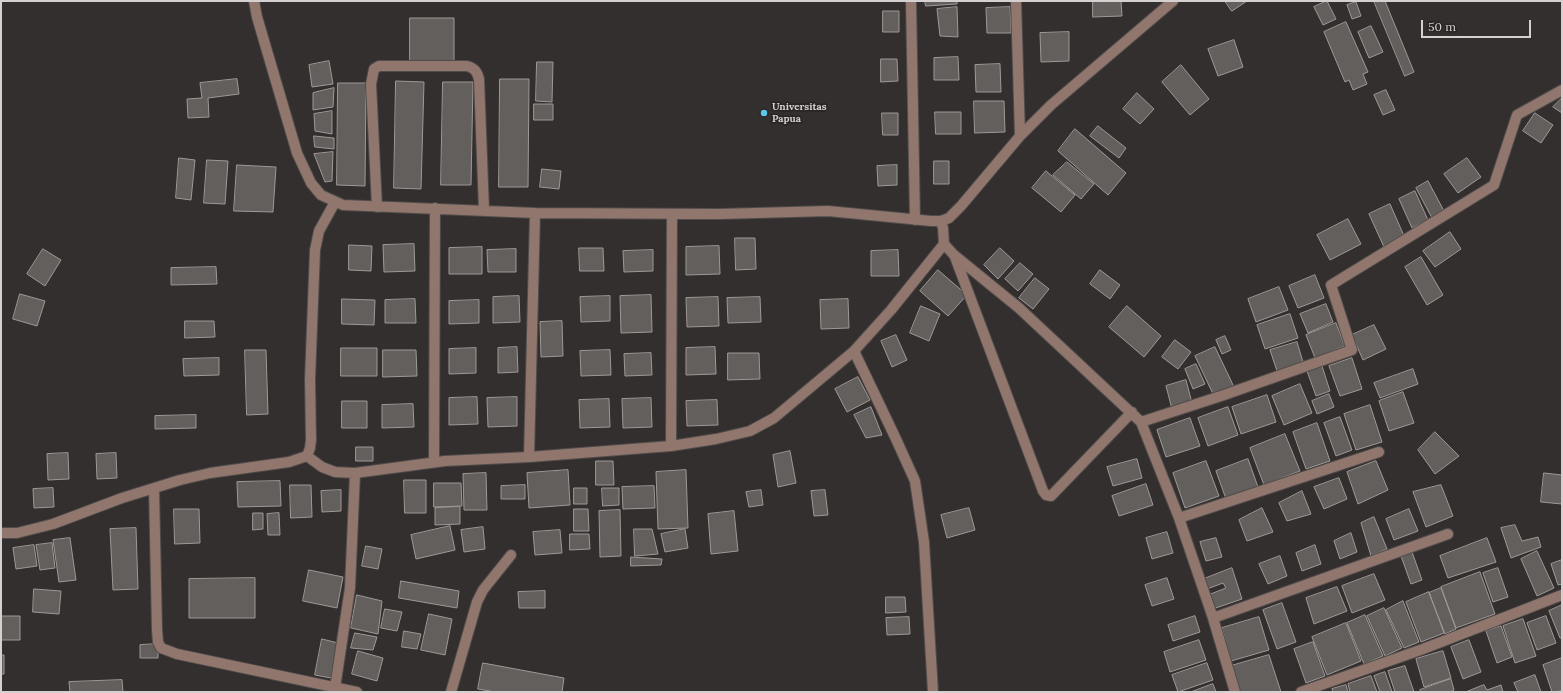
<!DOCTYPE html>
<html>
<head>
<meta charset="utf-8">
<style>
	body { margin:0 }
	#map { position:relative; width:1563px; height:693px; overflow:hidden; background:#332f2e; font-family:Lora,serif }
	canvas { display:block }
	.frame { position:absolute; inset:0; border:2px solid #d4d1d0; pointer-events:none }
	.scale { position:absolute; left:1421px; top:20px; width:110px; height:18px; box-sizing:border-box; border:2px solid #d4d1d0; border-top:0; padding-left:5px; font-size:12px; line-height:14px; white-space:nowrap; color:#d4d1d0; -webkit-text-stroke:3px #292624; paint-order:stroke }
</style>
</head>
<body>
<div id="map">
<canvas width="1563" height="693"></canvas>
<div class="frame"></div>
<div class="scale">50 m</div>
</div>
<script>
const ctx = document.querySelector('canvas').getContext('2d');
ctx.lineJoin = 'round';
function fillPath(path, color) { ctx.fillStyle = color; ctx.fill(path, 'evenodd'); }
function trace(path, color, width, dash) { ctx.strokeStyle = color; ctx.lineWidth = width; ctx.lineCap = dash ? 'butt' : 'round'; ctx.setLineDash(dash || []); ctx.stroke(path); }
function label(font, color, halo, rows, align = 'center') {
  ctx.font = font + ' Lora,serif'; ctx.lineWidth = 3.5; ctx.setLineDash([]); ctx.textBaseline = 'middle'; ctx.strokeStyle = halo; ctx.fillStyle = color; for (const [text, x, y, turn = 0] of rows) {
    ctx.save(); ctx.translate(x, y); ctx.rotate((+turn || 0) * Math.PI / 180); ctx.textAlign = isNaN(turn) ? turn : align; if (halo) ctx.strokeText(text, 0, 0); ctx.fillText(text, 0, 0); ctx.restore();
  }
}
const building = new Path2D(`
	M925,1H957V4L926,6Z
	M1093,1H1121L1122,16L1093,17Z
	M1225,1H1247L1232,11Z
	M1327,1L1336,19L1323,25L1314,7Z
	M1374,1H1385L1414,72L1405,76Z
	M1356,2L1361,16L1352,19L1347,5Z
	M957,7L958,37L940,36L937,9Z
	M1010,7L1011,33H987L986,8Z
	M883,11H899V32H883Z
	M410,18H454V61H410Z
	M1346,22L1368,72L1363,74L1367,84L1353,90L1349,80L1345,82L1324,32Z
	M1371,26L1383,52L1369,58L1358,32Z
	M1069,32V61L1041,62L1040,33Z
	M1234,40L1243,67L1218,76L1208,49Z
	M958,57L959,80H934V58Z
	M881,59H897L898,81L881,82Z
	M329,61L333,84L312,87L309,65Z
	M537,62H553L552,102L536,101Z
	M1000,64L1001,92H976L975,65Z
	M1181,65L1209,99L1190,115L1162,82Z
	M237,79L239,94L208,98L209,117L188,118L187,99L202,98L200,83Z
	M500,79H529L528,187H499Z
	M396,81L424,82L421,189L394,188Z
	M443,82H473L471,185H441Z
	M338,83H366L365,186L337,185Z
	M334,88L333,107L313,110V93Z
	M1386,90L1395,110L1383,115L1374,95Z
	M1137,93L1154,109L1140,124L1123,109Z
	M1562,98V113L1553,107Z
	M974,101H1004L1005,132L975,133Z
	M534,104H553V120H534Z
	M332,111V134L315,131L314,114Z
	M935,112H961V134H936Z
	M882,113H898V135H883Z
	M1535,113L1553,125L1541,143L1523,131Z
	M1098,126L1126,148L1119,158L1090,136Z
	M1075,129L1126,173L1108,195L1058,151Z
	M314,136L334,138V149L315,147Z
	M333,152L332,181L325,182L314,154Z
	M179,158L195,160L191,200L176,198Z
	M1467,158L1481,177L1458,193L1444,174Z
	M207,160L228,161L225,204L204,203Z
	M934,161H949V184H934Z
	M1067,162L1094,184L1081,199L1053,175Z
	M237,165L276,167L273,212L234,211Z
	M897,165V185L878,186L877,166Z
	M542,169L561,171L559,189L540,187Z
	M1046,171L1075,195L1061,212L1032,188Z
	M1428,181L1444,211L1432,218L1416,188Z
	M1415,191L1428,220L1412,228L1399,199Z
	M1390,204L1405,238L1384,247L1369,214Z
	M1348,219L1361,244L1330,260L1317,235Z
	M1450,232L1461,249L1435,267L1423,251Z
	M735,238H755L756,269L736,270Z
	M414,244L415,271L384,272L383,245Z
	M349,245L372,246L371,271L349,270Z
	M719,246L720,274L686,275V247Z
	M482,247V274H449V248Z
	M579,248H603L604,271H580Z
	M1000,248L1014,261L998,279L984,265Z
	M43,249L61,260L45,286L27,274Z
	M516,249V272H488L487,250Z
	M653,250V271L624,272L623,251Z
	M898,250L899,276H871V251Z
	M1421,257L1443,295L1427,305L1405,267Z
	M1020,263L1033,274L1018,291L1005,279Z
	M216,267L217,284L171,285V268Z
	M938,270L967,295L948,316L920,291Z
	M1100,270L1120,285L1110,299L1090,284Z
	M1315,275L1324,298L1298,308L1289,286Z
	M1035,278L1049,289L1033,309L1019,298Z
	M1279,287L1288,310L1256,322L1248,299Z
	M20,294L45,301L37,326L13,319Z
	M651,295L652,332L621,333L620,296Z
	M519,296L520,322L493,323V297Z
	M610,296V321L581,322L580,297Z
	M718,297L719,326L687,327L686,298Z
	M760,297L761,322L728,323L727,298Z
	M342,299L375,300L374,325L342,324Z
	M415,299L416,323H385V300Z
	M848,299L849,328L821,329L820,300Z
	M479,300V323L449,324V301Z
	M1326,304L1333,322L1308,333L1300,314Z
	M921,306L940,314L929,341L910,333Z
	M1127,306L1161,336L1144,357L1109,327Z
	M1290,314L1298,338L1265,349L1257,325Z
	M185,321H214L215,337L185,338Z
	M562,321L563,356L541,357L540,322Z
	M1336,323L1345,346L1315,358L1306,335Z
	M1374,325L1386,349L1363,360L1352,335Z
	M896,335L907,360L892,367L881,341Z
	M1225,336L1231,350L1222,354L1216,340Z
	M1175,340L1191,352L1178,369L1162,357Z
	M1297,342L1303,362L1277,371L1270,350Z
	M517,347L518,372L498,373V348Z
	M715,347L716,374L686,375V348Z
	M1215,347L1234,387L1214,396L1195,356Z
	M341,348H377V376H341Z
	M476,348V373L449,374V349Z
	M245,350H266L268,414L247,415Z
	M383,350H416L417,376L383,377Z
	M610,350L611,375L581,376L580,351Z
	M651,353L652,375L625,376L624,354Z
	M728,353H759L760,379L728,380Z
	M219,358V375L184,376L183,359Z
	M1352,358L1362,389L1340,396L1329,366Z
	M1196,364L1205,384L1193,389L1185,369Z
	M1322,366L1330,391L1316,396L1307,371Z
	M1413,369L1418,384L1380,398L1374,383Z
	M858,377L870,400L847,412L835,389Z
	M1186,380L1192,403L1172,409L1166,386Z
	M1300,384L1312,413L1284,425L1272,396Z
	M1403,392L1414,423L1389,431L1379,401Z
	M1329,394L1334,407L1317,414L1312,401Z
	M1267,395L1276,422L1241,434L1232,407Z
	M477,397L478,424L449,425V398Z
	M517,397V426L488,427L487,398Z
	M651,398L652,427L623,428L622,399Z
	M609,399L610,427L580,428L579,400Z
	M717,400L718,425L687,426L686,401Z
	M342,401H367V428H342Z
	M413,404L414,427L382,428V405Z
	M1370,405L1382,442L1356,450L1344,414Z
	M871,407L882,435L866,438L854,415Z
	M1228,407L1238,435L1208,446L1198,418Z
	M196,415V428L155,429V416Z
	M1340,417L1352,450L1336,456L1324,423Z
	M1190,418L1200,446L1166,457L1157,430Z
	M1317,423L1330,461L1306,469L1293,432Z
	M1435,432L1459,456L1435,474L1418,450Z
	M1285,434L1300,471L1264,485L1250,448Z
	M356,447H373V461H356Z
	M790,451L796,483L778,487L773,455Z
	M68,453L69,479L48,480L47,454Z
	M116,453L117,478L97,479L96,454Z
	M1137,459L1142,478L1113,486L1107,467Z
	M1248,459L1258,487L1226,499L1216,471Z
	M596,461H613L614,485H596Z
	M1206,461L1219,496L1185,508L1173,473Z
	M1376,461L1388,490L1358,504L1347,472Z
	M568,470L570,505L529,508L527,473Z
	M686,470L688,528L658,529L656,472Z
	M486,473L487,510H464L463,474Z
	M1544,473L1562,475V504L1541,502Z
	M1339,478L1347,499L1324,509L1314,487Z
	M404,480H426V513H405Z
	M280,481L281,506L238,507L237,482Z
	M434,483H461L462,506L434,507Z
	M1146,484L1153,505L1119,516L1112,496Z
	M290,485H311L312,517L291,518Z
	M525,485V499H501V486Z
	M1441,485L1453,516L1426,527L1413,492Z
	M654,486L655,508L623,509L622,487Z
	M53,488L54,507L34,508L33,489Z
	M574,488H587V504H574Z
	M602,488H619V505L603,506Z
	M341,490V511L322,512L321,491Z
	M761,490L763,505L749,507L746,492Z
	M825,490L828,515L814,516L811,491Z
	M1302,491L1311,514L1287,521L1279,503Z
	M460,507V524L435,525V508Z
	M969,508L975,530L947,538L941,515Z
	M1262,508L1273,532L1247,541L1239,520Z
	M174,509H199L200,543L175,544Z
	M574,509H588L589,531H574Z
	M1409,509L1418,531L1394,540L1386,519Z
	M620,510L621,556L600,557L599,511Z
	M734,511L738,551L711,554L708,514Z
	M253,513H263V529L253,530Z
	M279,513L280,535H268L267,514Z
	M1374,517L1387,549L1371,556L1361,523Z
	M1515,525L1522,541L1538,537L1541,547L1511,558L1501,528Z
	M450,526L455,550L416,559L411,535Z
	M483,527L485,549L464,552L461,530Z
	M136,528L138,589L113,590L110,529Z
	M634,529H652L658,554L635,556Z
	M685,529L688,548L665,552L661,534Z
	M560,530L562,553L535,555L533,532Z
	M1167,532L1173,553L1152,559L1146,538Z
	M1351,533L1357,552L1340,559L1334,541Z
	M570,534H589L590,549L570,550Z
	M70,538L76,580L59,582L53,540Z
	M1216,538L1222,557L1206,561L1200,542Z
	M1487,538L1496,562L1448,578L1440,556Z
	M52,543L55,568L40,570L36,545Z
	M34,545L37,566L16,569L13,548Z
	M1315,545L1321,564L1302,571L1296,553Z
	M366,546L382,549L378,569L362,566Z
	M1537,551L1554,588L1537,596L1521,559Z
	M1412,552L1422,580L1411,584L1401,556Z
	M1280,556L1287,576L1268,584L1259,564Z
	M631,557L662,559L661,565L631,566Z
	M1562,560V584L1558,585L1551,564Z
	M1232,568L1242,599L1213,609L1208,595L1226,588L1223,583L1207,589L1204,579Z
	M1498,568L1508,597L1493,602L1483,573Z
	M309,570L343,577L337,608L303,601Z
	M1480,572L1495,614L1456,628L1441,587Z
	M1374,574L1385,600L1352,613L1342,586Z
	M255,578V618H189V579Z
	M1167,578L1174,599L1152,606L1145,585Z
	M401,581L459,591L457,608L399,598Z
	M1337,587L1347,611L1314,624L1306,598Z
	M1441,588L1456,629L1445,634L1429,593Z
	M34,589L61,591L59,614L33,612Z
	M545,591V608H519L518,592Z
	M1429,592L1444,633L1421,642L1406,602Z
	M357,595L382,601L378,634L351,628Z
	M886,597H905L906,612L886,613Z
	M1403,601L1419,642L1404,648L1386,610Z
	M1282,603L1296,642L1277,649L1263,610Z
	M1562,605V638H1560L1549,611Z
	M1384,608L1402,648L1385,656L1367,616Z
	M385,609L402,612L397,631L381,628Z
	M429,614L452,619L445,655L421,650Z
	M1365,615L1383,656L1364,664L1347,623Z
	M1,616H20V640H1Z
	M1195,616L1200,632L1173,641L1168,625Z
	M1546,616L1556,643L1537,650L1527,623Z
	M909,617L910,634L887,635L886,618Z
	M1259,617L1269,650L1231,661L1222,628Z
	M1523,619L1536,656L1515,663L1503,626Z
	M1346,623L1361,661L1327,675L1312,637Z
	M1501,626L1512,657L1497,663L1486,631Z
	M404,631L421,634L417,649L402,647Z
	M355,633L377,637L373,650L351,648Z
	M322,639L338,643L331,678L315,675Z
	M1199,640L1206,660L1170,672L1164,652Z
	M1469,640L1481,672L1463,679L1451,647Z
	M1313,642L1325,676L1306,683L1294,649Z
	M158,644V658H140V645Z
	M358,651L383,658L377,681L352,674Z
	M1443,651L1451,678L1424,687L1416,659Z
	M1,655H4V674H1Z
	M1269,655L1281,692H1239L1231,666Z
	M1562,658V691L1552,692L1543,665Z
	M483,663L564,678L562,692H495L478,689Z
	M1207,663L1213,680L1178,692L1172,675Z
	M1405,666L1414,692H1395L1388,671Z
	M1385,672L1392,692H1380L1374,676Z
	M1535,675L1541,692H1518L1514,683Z
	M1371,676L1377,692H1350L1348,684Z
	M1451,679L1454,690L1450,692H1421L1420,690Z
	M122,680L123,692H70L69,682Z
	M1213,684L1216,692H1191Z
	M1346,685L1348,692H1333L1332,689Z
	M1484,685L1487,690L1501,685L1503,692H1466Z`);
fillPath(building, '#635f5d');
trace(building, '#9e9997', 1);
const minor = new Path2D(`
	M254,1L257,17L297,153L311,183L321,195L343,205L535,213L720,214L828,211L931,221H941L949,218L961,206L1020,136L1051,105L1173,1
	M911,1L915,220
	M1016,1L1020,136
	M377,207L371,84L374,69L379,66H467C474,68 477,71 479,79L484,210
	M941,221L943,228L944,244L954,255L1019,308L1141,422L1179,518L1213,618L1235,692
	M955,257L1043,491L1046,495L1051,496L1132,412
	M854,351L896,439L915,481L924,542L933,692
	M1141,422L1221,396L1352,350L1331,285L1494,185L1517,115L1562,90
	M671,446L672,214
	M307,456L322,467L335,472L355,473L445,461L529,457L671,446L716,439L750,431L774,418L854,351L891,310L944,244
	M529,457L535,213
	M434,462L435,208
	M154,488L157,630L158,642L161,648L177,654L357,692
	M1179,518L1379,452
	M1,533H17L53,524L122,498L180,480L210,473L289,462L307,456L310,448L311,440L310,379L315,250L319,231L335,202
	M1213,618L1448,534
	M335,688L350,588L355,473
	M451,692L477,602L483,590L511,555
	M1301,692L1423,649L1562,595`);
trace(minor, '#504c4b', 12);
trace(minor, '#90766c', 10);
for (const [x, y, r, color] of [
	[764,113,4,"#5bc8e7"]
]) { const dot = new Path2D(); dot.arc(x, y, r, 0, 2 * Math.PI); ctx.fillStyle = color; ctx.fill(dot); trace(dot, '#292624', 1.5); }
label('bold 10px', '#d4d1d0', '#292624', [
	["Universitas",772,107],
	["Papua",772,119]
], 'left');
</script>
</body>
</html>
